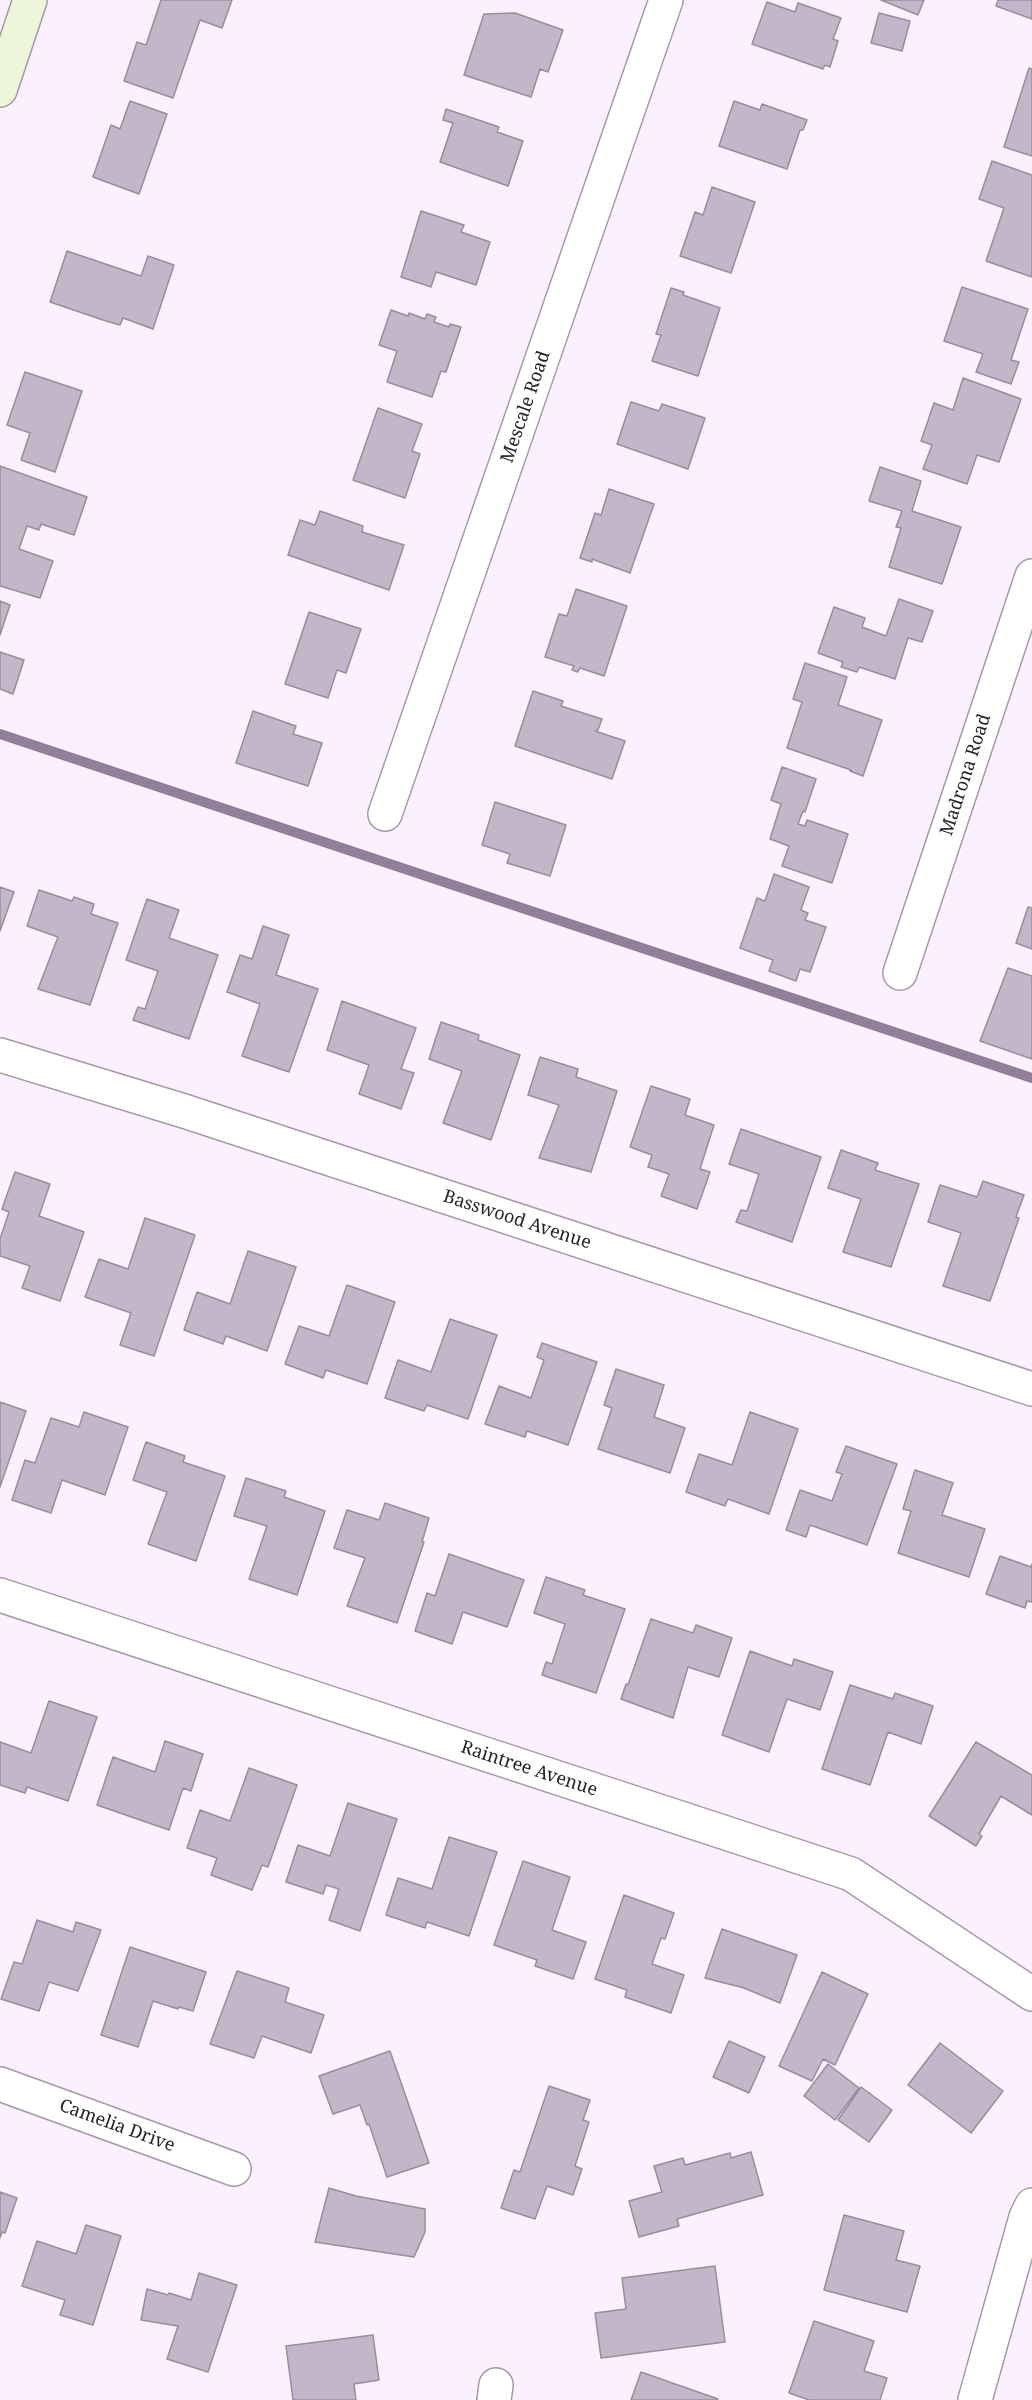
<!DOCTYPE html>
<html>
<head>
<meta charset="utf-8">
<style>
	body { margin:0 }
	canvas { display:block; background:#fbf1fe }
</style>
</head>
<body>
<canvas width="1032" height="2400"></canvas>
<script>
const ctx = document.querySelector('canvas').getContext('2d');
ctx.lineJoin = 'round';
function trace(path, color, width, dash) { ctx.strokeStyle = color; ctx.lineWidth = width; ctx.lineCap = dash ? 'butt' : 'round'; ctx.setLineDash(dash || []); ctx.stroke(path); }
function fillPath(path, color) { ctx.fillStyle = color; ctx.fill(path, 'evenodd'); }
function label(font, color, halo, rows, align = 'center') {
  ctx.font = font + ' "Noto Serif",serif'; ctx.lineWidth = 4.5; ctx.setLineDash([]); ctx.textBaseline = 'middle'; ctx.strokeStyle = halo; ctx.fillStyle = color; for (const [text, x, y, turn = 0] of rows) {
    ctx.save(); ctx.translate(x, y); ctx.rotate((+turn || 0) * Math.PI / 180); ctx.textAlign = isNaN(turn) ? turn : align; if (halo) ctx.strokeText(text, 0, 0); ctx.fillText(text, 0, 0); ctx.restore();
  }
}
trace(new Path2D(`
	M0,734L1032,1078`), '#917e98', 10);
const building = new Path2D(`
	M161,0H232L222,28L200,20L173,98L124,81L137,42L146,45Z
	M881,0H924L918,15Z
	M998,0H1032V19L996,6Z
	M767,2L795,12L798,3L841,18L833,39L838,41L830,67L825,65L823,69L752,44Z
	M515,13L563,30L548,72L540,69L531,97L464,75L484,14Z
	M879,13L910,21L902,51L871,43Z
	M1029,68L1032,69V156L1004,147Z
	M130,101L167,114L139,194L93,177L111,125L120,129Z
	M734,101L760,110L762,104L807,120L803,130H800L787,169L719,146Z
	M446,109L499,127L497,132L523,141L508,186L440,162L453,123L443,120Z
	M992,161L1032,175V277L986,261L1004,208L979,199Z
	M712,187L755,202L731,273L680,256L695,212L703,215Z
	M421,211L464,225L461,232L490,242L476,285L436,272L431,287L401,277Z
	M67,251L141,276L148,256L174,265L153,329L123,318L120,325L106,321L50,302Z
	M962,287L1028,309L1011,360L1019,362L1011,384L976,372L983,354L944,341Z
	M671,288L684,292L683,295L720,308L698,376L652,361L661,335L656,334Z
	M391,310L408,316L409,313L425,319L427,314L436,317L434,322L449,327L450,324L461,327L446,372L441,371L432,397L387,382L397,351L379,345Z
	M25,372L82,391L55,472L21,460L30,433L7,425Z
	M963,378L1021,399L999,462L977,455L967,484L923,469L932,445L921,441L934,403L953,410Z
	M631,402L659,411L662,404L705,418L688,469L617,444Z
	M378,408L422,424L412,451L420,454L405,498L353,480Z
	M0,466L87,497L74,535L41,524L39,530L27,526L19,549L53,561L40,598L0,586Z
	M880,467L921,481L912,511L961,527L942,584L889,567L901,528L896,527L902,511L869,501Z
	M609,489L654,504L630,573L592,559V562L580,558L595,513L601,515Z
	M320,511L363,526L362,532L404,545L389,590L288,555L300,520L315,525Z
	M576,589L627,606L604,676L580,668L578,672L572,670L574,666L545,657L559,614L567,616Z
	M899,599L933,611L922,642L908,638L895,679L859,667L857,672L841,667L843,662L818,653L834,607L865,618L862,627L886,636Z
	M0,601L10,605L0,635Z
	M309,612L361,629L346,673L337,670L328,698L285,684Z
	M0,652L24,660L13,694L0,689Z
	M805,663L847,677L838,705L882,720L863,776L850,771L851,770L787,748L802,702L793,699Z
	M533,691L563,701L561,706L602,719L598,730L595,731L625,741L612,779L515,746Z
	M253,711L296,726L293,734L322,743L308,786L236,763Z
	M782,767L816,779L805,812L803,811L798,824L805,826L807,820L848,834L832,883L782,866L789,846L770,839L781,804L771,800Z
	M495,802L566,825L550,876L507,863L510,854L482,845Z
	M774,874L809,887L801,910L808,913L805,920L826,927L810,972L800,969L796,981L769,971L773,960L740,948L757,898L765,901Z
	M0,887L14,892L0,931Z
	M39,890L72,901L74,897L94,904L91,914L118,923L90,1005L38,989L58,937L27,926Z
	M147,899L179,910L169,938L218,955L189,1039L133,1020L138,1007L145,1009L158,971L126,960Z
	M1028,907L1032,908V949L1016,943Z
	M263,926L289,935L276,975L318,989L289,1072L242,1056L260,1004L227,992L240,955L252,959Z
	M1008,968L1032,976V1059L980,1041Z
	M342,1001L416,1028L401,1069L414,1073L401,1109L359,1094L369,1065L327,1050Z
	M441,1022L479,1035L478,1040L520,1055L491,1140L443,1123L462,1071L429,1059Z
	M540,1057L578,1069L576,1077L617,1091L591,1172L539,1158L559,1105L528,1095Z
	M651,1086L690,1099L685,1115L714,1125L700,1169L710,1172L697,1209L661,1196L669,1174L648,1167L652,1155L630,1147Z
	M741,1129L821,1157L792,1242L736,1222L741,1210L747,1211L759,1174L729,1164Z
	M841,1150L878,1163L875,1170L919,1184L891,1267L843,1252L861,1199L828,1188Z
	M15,1172L50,1184L39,1216L84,1232L60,1301L22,1288L30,1266L0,1256V1239L9,1212L2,1209Z
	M983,1181L1024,1195L1016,1217L1019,1218L990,1301L943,1286L961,1233L928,1222L940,1185L977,1197Z
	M145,1218L195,1235L154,1356L120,1345L131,1313L85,1297L99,1259L128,1269Z
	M248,1251L296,1267L267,1351L226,1336L223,1344L184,1330L197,1292L230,1304Z
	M347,1285L395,1302L367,1384L326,1370L323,1378L285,1364L299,1326L329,1336Z
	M450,1319L497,1335L468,1419L427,1405L424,1411L385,1398L398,1360L431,1372Z
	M542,1343L597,1362L568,1445L527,1431L525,1437L485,1424L499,1386L531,1398L544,1360L537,1357Z
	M616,1369L664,1385L654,1417L685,1428L670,1473L598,1449L612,1408L604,1405Z
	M0,1402L26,1411L0,1487Z
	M84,1412L128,1427L105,1495L62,1480L51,1513L12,1500L25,1460L35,1463L51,1418L79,1427Z
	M750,1412L798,1429L769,1514L728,1499L725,1506L686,1492L699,1454L732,1465Z
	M146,1442L185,1456L183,1462L225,1476L196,1561L148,1544L167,1492L133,1480Z
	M846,1446L897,1464L867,1545L810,1525L806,1537L786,1530L800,1490L832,1501L842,1474L836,1472Z
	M915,1470L953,1483L942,1515L985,1529L969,1577L898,1553L911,1511L903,1509Z
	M246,1478L286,1491L284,1497L325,1511L297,1595L249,1579L267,1526L234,1516Z
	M385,1503L429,1518L422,1542H424L397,1623L347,1606L365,1558L334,1548L347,1510L379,1520Z
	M449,1554L524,1580L507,1627L463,1612L452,1644L415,1631L427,1593L435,1596Z
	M1000,1556L1031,1567L1032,1564V1602L1027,1601L1025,1608L986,1594Z
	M546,1577L585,1590L583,1595L625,1609L596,1693L542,1675L546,1662L552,1664L565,1624L534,1613Z
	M651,1619L693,1633L696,1625L732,1638L719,1677L688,1667L673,1718L621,1699L626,1684L628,1685Z
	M750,1651L792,1666L794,1659L833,1672L820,1710L787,1699L769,1752L722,1735Z
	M850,1685L893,1699L895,1693L933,1706L921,1744L888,1732L870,1785L822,1769Z
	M49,1701L97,1717L68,1801L27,1787L25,1793L0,1785V1742L31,1753Z
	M165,1741L203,1754L191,1791L183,1788L169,1830L97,1805L113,1757L155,1772Z
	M976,1742L1032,1775V1815L1001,1796L979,1834L982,1836L976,1846L929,1816Z
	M249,1768L297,1785L268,1867L262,1865L252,1890L211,1875L217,1858L187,1848L200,1810L230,1821Z
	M348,1803L397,1819L360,1931L329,1920L339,1889L326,1885L323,1894L286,1882L298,1845L330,1856Z
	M449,1837L497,1852L469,1936L427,1922L425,1928L386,1915L398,1878L432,1889Z
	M523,1861L570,1877L552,1930L586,1942L573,1979L535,1966L537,1960L494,1945Z
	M624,1895L674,1913L665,1939L661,1938L652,1964L684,1975L671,2013L625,1997L627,1990L595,1979Z
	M37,1920L73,1932L76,1922L101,1930L78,1991L49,1982L39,2011L1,1999L14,1962L22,1964Z
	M722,1929L797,1955L780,2003L744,1988L705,1978Z
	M130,1947L206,1972L193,2011L179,2007L178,2009L153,2001L138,2047L101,2035Z
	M237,1971L289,1988L285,2002L324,2015L311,2053L262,2036L254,2058L210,2044Z
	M822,1972L868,1994L835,2065L823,2059L812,2081L779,2066Z
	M729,2041L765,2057L749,2093L713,2077Z
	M940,2043L1003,2091L971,2133L908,2085Z
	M390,2051L429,2163L387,2177L369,2124L367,2125L360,2105L333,2114L319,2076Z
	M828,2064L859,2088L835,2120L804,2096Z
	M549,2086L590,2100L583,2120L589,2122L575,2166L582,2169L573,2195L547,2186L535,2219L501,2208L514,2170L520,2172Z
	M861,2087L892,2110L869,2142L838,2120Z
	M751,2152L763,2195L677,2219L679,2226L639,2237L629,2201L662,2192L654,2166L683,2158L685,2165L730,2153L731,2158Z
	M329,2188L356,2196L425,2209V2232L414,2257L315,2242Z
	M0,2192L17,2198L5,2233L2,2232L0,2238Z
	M844,2215L904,2231L896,2260L920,2266L907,2312L824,2290Z
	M86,2225L121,2236L93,2325L60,2315L65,2300L22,2286L37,2241L76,2254Z
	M715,2266L725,2342L601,2358L595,2313L626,2309L622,2278Z
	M199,2273L237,2285L208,2372L167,2359L178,2326L141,2320L147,2289L168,2295L169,2293L191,2300Z
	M814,2321L874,2341L864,2371L887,2378L880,2400H809L789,2393Z
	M373,2335L379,2380L354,2384L356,2400H293L286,2346Z
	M641,2372L718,2399L717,2400H631Z`);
fillPath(building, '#c4b5c9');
trace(building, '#9a8c9f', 1.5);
const minor = new Path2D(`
	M385,814L666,0
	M900,973L1032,576
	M0,1055L184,1111L1032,1389
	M0,1595L851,1874L1032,1994
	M0,2084L234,2169
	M494,2400L496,2385
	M975,2400L1026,2217L1032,2205`);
const secondary = new Path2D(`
	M0,90L30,0`);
trace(minor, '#a698ab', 36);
trace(secondary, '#a698ab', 36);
trace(minor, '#fff', 33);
trace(secondary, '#eef6da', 33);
label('18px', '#272229', '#fff', [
	["Mescale Road",526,407,-71],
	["Madrona Road",966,775,-72],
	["Basswood Avenue",517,1220,18],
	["Raintree Avenue",529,1769,18],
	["Camelia Drive",117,2126,20]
]);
</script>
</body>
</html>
